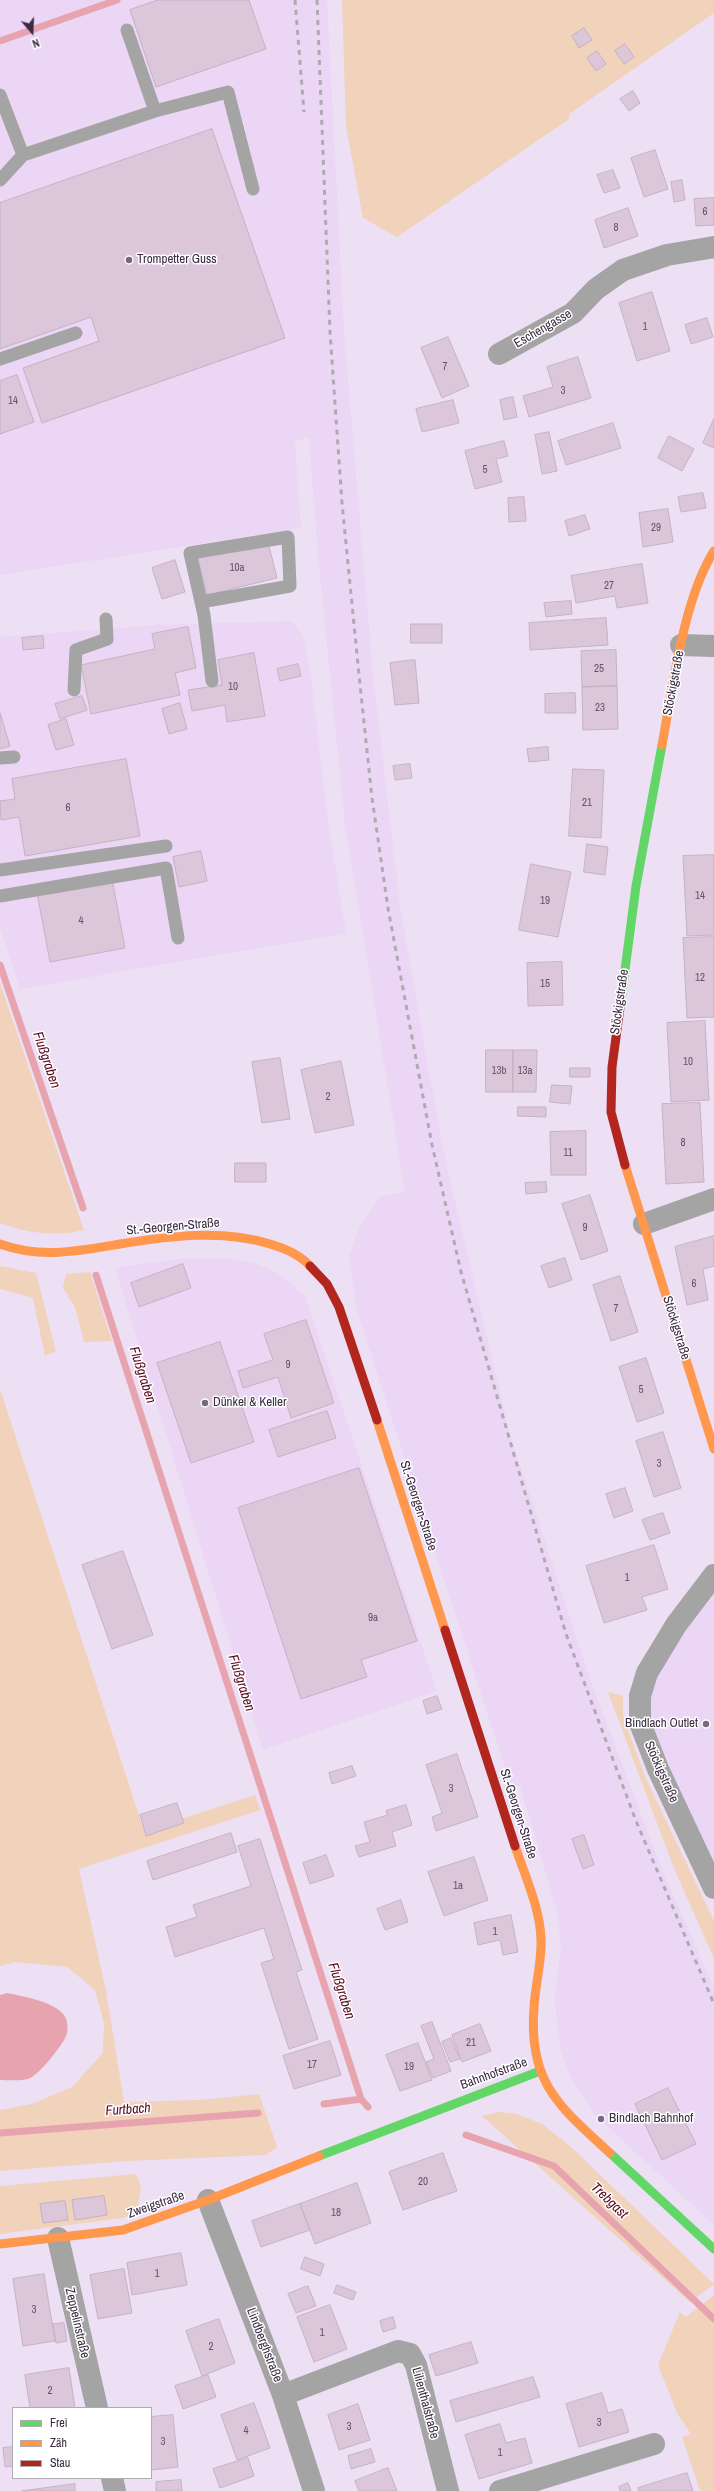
<!DOCTYPE html>
<html>
<head>
<meta charset="utf-8">
<style>
	body { margin:0 }
	#map { position:relative; width:714px; height:2491px; overflow:hidden; background:#eddff4; font-family:"Archivo Narrow",sans-serif }
	canvas { display:block }
	.legend { position:absolute; left:12px; top:2407px; width:140px; height:72px; box-sizing:border-box; background:#fff; border:1px solid #b0aab3; margin:0; padding:5px 7px; list-style:none; font-size:12px; color:#3a2a42 }
	.legend li { display:flex; align-items:center; gap:8px; height:20px }
	.legend b { width:20px; border:1px solid #b0aab3 }
	.north { position:absolute; left:12px; top:12px; width:40px; height:40px; -webkit-text-stroke:3px #fff; paint-order:stroke; rotate:161deg; font-size:11px; font-weight:700; line-height:16px; text-align:center; color:#3a2a42 }
	.north::after { content:''; display:block; margin:auto; width:14px; height:18px; background:#3a2a42; clip-path:polygon(50% 0,100% 100%,50% 72%,0 100%) }
</style>
</head>
<body>
<div id="map">
<canvas width="714" height="2491"></canvas>
<ul class="legend">
<li><b style="height:5px;background:#63d668"></b>Frei</li>
<li><b style="height:5px;background:#ff974d"></b>Zäh</li>
<li><b style="height:5px;background:#b3261e"></b>Stau</li>
</ul>
<div class="north">N</div>
</div>
<script>
const ctx = document.querySelector('canvas').getContext('2d');
ctx.lineJoin = 'round';
function fillPath(path, color) { ctx.fillStyle = color; ctx.fill(path, 'evenodd'); }
function trace(path, color, width, dash) { ctx.strokeStyle = color; ctx.lineWidth = width; ctx.lineCap = dash ? 'butt' : 'round'; ctx.setLineDash(dash || []); ctx.stroke(path); }
function label(font, color, halo, rows, align = 'center') {
  ctx.font = font + ' "Archivo Narrow",sans-serif'; ctx.lineWidth = 3; ctx.setLineDash([]); ctx.textBaseline = 'middle'; ctx.strokeStyle = halo; ctx.fillStyle = color; for (const [text, x, y, turn = 0] of rows) {
    ctx.save(); ctx.translate(x, y); ctx.rotate((+turn || 0) * Math.PI / 180); ctx.textAlign = isNaN(turn) ? turn : align; if (halo) ctx.strokeText(text, 0, 0); ctx.fillText(text, 0, 0); ctx.restore();
  }
}
fillPath(new Path2D(`
	M0,0H327L344,331L373,675L400,906L442,1145L509,1431L591,1682L662,1870L714,1988V2225L594,2114L569,2073L560,2047L557,2024L555,1999L561,1945L557,1911L520,1786L512,1789L356,1308L349,1257L359,1228L379,1197L405,1192L345,825L318,556L309,437L295,441L301,528L0,575Z
	M292,621L303,635L311,678L329,828L346,933L20,989L0,928V637L160,625Z
	M185,1258L234,1259L257,1264L281,1275L305,1296L437,1691L263,1750L115,1268Z
	M714,1591V1862L668,1765L651,1721L650,1699L655,1678L684,1629Z`), '#ebd6f6');
fillPath(new Path2D(`
	M342,0H714V13L569,114V119L397,237L363,218L346,126Z
	M0,983L84,1230C57,1237 26,1233 0,1223Z
	M0,1266L36,1273L56,1351L45,1356L33,1298L0,1289Z
	M90,1272L112,1341L84,1342L75,1307L63,1288L66,1274Z
	M0,1389L144,1831L255,1795L260,1810L79,1869L106,1991L124,2102L201,2100L259,2094L277,2147L266,2155L127,2161L0,2171V2110L32,2104L72,2087L103,2053L104,2023L95,1990L67,1967L15,1962L0,1966Z
	M608,1692L623,1696V1716L646,1779L714,1921V1959L673,1866Z
	M499,2112L517,2114L542,2124L570,2146L714,2284L690,2302L482,2116Z
	M136,2174L141,2187L137,2213L122,2218L0,2234V2186Z
	M714,2295V2491H700L682,2437L691,2434L677,2413L658,2365L680,2312L686,2317Z`), '#f1d2ba');
fillPath(new Path2D(`
	M7,1993C22,1996 55,2002 64,2015C68,2020 69,2032 65,2038C61,2047 37,2077 28,2079C20,2081 8,2080 0,2080V1995Z`), '#e7a4af');
trace(new Path2D(`
	M0,41L117,0
	M0,965L83,1208
	M96,1275L361,2099L368,2107
	M324,2104L361,2099
	M0,2133L258,2113
	M466,2135L554,2166L714,2319`), '#e7a4af', 7);
const building = new Path2D(`
	M158,0H249L266,49L156,87L130,10Z
	M584,28L592,40L579,48L572,36Z
	M625,44L634,57L624,64L615,51Z
	M597,51L606,64L596,71L587,58Z
	M633,91L640,103L629,111L620,99Z
	M212,129L285,338L42,423L23,368L99,341L91,317L0,349V203Z
	M655,150L668,189L644,197L631,158Z
	M613,170L620,188L604,193L597,175Z
	M682,180L685,200L674,202L671,182Z
	M714,198V225L696,226L694,199Z
	M628,208L638,236L604,248L595,220Z
	M652,292L670,351L637,361L619,303Z
	M707,318L713,337L691,344L685,325Z
	M448,337L469,386L442,398L421,348Z
	M578,357L591,398L529,417L523,396L553,387L547,367Z
	M17,375L34,422L0,434V381Z
	M513,397L517,417L504,420L500,400Z
	M453,400L459,423L422,432L416,409Z
	M714,419V448L703,443Z
	M613,423L621,448L566,465L558,441Z
	M549,432L557,471L542,474L535,435Z
	M669,436L694,449L682,471L658,458Z
	M504,441L508,456L496,459L502,482L475,489L465,451Z
	M703,493L706,508L681,512L678,497Z
	M524,497L526,521L509,522L508,498Z
	M668,509L673,542L643,547L639,513Z
	M585,515L590,529L569,536L565,521Z
	M268,542L277,578L207,595L198,559Z
	M175,560L185,592L162,599L152,568Z
	M642,564L648,603L617,608L615,596L576,603L571,576Z
	M571,601L572,614L546,617L544,603Z
	M606,618L608,645L530,650L529,623Z
	M411,624H442V643H411Z
	M188,627L196,668L175,673L180,695L91,714L81,665L155,649L152,634Z
	M43,636L44,648L23,650L22,638Z
	M616,650L617,686L582,687L581,651Z
	M254,653L265,716L227,722L225,705L192,711L188,690L222,685L218,660Z
	M415,660L419,703L395,705L390,663Z
	M298,664L301,676L280,681L277,669Z
	M617,686L618,729L583,730L582,687Z
	M575,693L576,713H545V694Z
	M82,696L87,710L60,719L55,704Z
	M180,703L187,729L169,734L162,709Z
	M0,713L10,746L0,749Z
	M66,719L74,745L56,750L48,725Z
	M548,747L549,760L529,762L527,749Z
	M126,759L140,836L25,856L19,817L1,820L0,801L15,799L12,779Z
	M410,764L412,778L395,780L393,766Z
	M573,769L604,770L601,838L569,836Z
	M587,844L608,847L605,875L584,872Z
	M201,851L207,881L179,887L173,857Z
	M714,855V935L687,936L683,856Z
	M531,864L571,872L558,937L519,930Z
	M112,879L125,948L50,962L37,893Z
	M714,937V1017L687,1018L683,938Z
	M562,962L563,1005L528,1006L527,963Z
	M705,1021L709,1100L671,1102L667,1023Z
	M486,1050H513V1092H486Z
	M513,1050H537L536,1092H513Z
	M280,1058L290,1119L262,1123L252,1062Z
	M341,1061L354,1125L315,1133L301,1070Z
	M570,1068H590V1077H570Z
	M552,1085L572,1086L570,1104L550,1102Z
	M700,1103L704,1182L666,1184L662,1104Z
	M518,1107H546V1117L518,1116Z
	M586,1131V1175H551L550,1132Z
	M235,1163H266V1182H235Z
	M546,1182L547,1192L526,1194L525,1183Z
	M590,1195L608,1251L581,1260L562,1204Z
	M714,1236V1266L703,1269L708,1300L687,1305L675,1247Z
	M565,1258L572,1280L549,1288L541,1266Z
	M183,1264L191,1288L139,1307L131,1283Z
	M620,1276L638,1332L611,1341L593,1285Z
	M306,1320L334,1403L291,1418L278,1377L243,1388L238,1371L273,1360L264,1334Z
	M220,1342L254,1442L191,1463L157,1363Z
	M646,1358L664,1413L637,1422L619,1367Z
	M327,1411L336,1438L278,1457L269,1430Z
	M663,1432L681,1488L654,1497L636,1441Z
	M359,1468L417,1641L361,1660L367,1677L301,1699L238,1508Z
	M625,1488L633,1511L614,1518L606,1494Z
	M663,1513L670,1533L650,1540L642,1520Z
	M654,1545L668,1589L642,1597L647,1610L604,1623L586,1566Z
	M123,1551L153,1635L112,1649L82,1565Z
	M437,1696L442,1709L427,1714L423,1701Z
	M457,1754L478,1817L436,1831L432,1817L442,1813L426,1765Z
	M352,1766L356,1776L332,1784L329,1773Z
	M177,1803L184,1823L146,1836L140,1815Z
	M406,1805L412,1825L392,1832L396,1846L359,1857L355,1846L370,1842L364,1822L388,1815L386,1811Z
	M231,1833L237,1852L153,1880L147,1861Z
	M584,1835L594,1865L583,1869L572,1839Z
	M260,1839L302,1970L296,1972L318,2039L289,2049L261,1963L274,1959L264,1928L175,1957L166,1927L197,1917L193,1905L251,1886L238,1846Z
	M326,1855L334,1876L310,1884L303,1863Z
	M474,1857L488,1900L444,1916L428,1872Z
	M401,1900L408,1922L385,1930L377,1909Z
	M511,1915L518,1952L503,1955L500,1940L478,1945L474,1923Z
	M432,2022L451,2071L433,2078L426,2062L434,2059L421,2026Z
	M480,2024L491,2051L462,2062L452,2035Z
	M451,2038L460,2059L450,2062L442,2042Z
	M330,2041L341,2075L294,2089L283,2056Z
	M418,2043L432,2080L400,2091L386,2055Z
	M668,2088L696,2144L662,2160L635,2104Z
	M443,2153L457,2191L403,2210L389,2172Z
	M357,2183L371,2223L315,2244L300,2204Z
	M104,2196L107,2215L75,2220L72,2200Z
	M65,2201L68,2220L43,2223L40,2204Z
	M300,2204L310,2230L261,2247L252,2221Z
	M181,2253L187,2285L132,2295L127,2263Z
	M305,2257L324,2264L320,2276L301,2269Z
	M124,2269L132,2313L98,2319L90,2275Z
	M44,2274L55,2341L23,2346L13,2279Z
	M337,2285L356,2292L353,2300L334,2293Z
	M308,2286L316,2306L296,2313L288,2294Z
	M330,2305L347,2349L314,2362L297,2317Z
	M393,2317L396,2328L383,2332L380,2321Z
	M219,2319L235,2363L202,2376L186,2331Z
	M64,2323L67,2341L56,2343L53,2324Z
	M471,2342L478,2363L436,2376L429,2355Z
	M69,2368L75,2408H30L25,2375Z
	M208,2375L216,2397L183,2409L175,2386Z
	M533,2377L540,2397L456,2422L450,2401Z
	M602,2393L608,2413L622,2409L629,2432L579,2447L566,2404Z
	M254,2403L270,2448L237,2460L221,2415Z
	M358,2404L370,2440L339,2450L328,2415Z
	M173,2415L178,2467L151,2470V2417Z
	M500,2424L506,2443L525,2438L532,2463L479,2479L465,2435Z
	M13,2447V2466L5,2467L3,2448Z
	M371,2449L375,2462L351,2469L348,2456Z
	M248,2458L254,2476L220,2488L213,2469Z
	M388,2468L397,2491H359L355,2481Z
	M687,2473L693,2491H639L638,2488Z
	M181,2480L182,2491H156V2482Z
	M628,2483L631,2491H620L619,2487Z
	M75,2484V2491H22Z`);
fillPath(building, '#dbc6da');
trace(building, '#c4b2c5', 1);
trace(new Path2D(`
	M127,30L155,111
	M0,95L23,155
	M0,180L23,155L155,111L228,92L253,189
	M0,359L76,333
	M201,602L290,586L288,537L190,553L204,615L212,681
	M74,690L76,650L107,639L106,619
	M0,758L14,757
	M0,870L166,846
	M0,896L166,868L178,938`), '#a3a4a3', 13);
trace(new Path2D(`
	M499,354L573,313L596,289L623,270L667,255L714,247
	M681,645L714,646
	M644,1224L714,1199
	M714,1575L676,1625L647,1673L640,1696V1723L658,1769L714,1888
	M208,2200L283,2395L314,2491
	M58,2238L97,2408
	M283,2395L398,2351L410,2354L416,2365L448,2491
	M112,2478L115,2491
	M500,2491L654,2444`), '#a3a4a3', 22);
trace(new Path2D(`
	M621,1000L636,886L662,745
	M610,2153L714,2249
	M319,2156L540,2071`), '#63d668', 9);
trace(new Path2D(`
	M662,745C673,687 683,600 714,551
	M625,1165L714,1449
	M0,1244C40,1259 79,1251 120,1244C170,1236 222,1229 270,1244C284,1248 300,1255 310,1266
	M377,1420L445,1630
	M515,1846C525,1876 540,1908 541,1939C542,1962 535,1985 534,2008C528,2083 560,2107 610,2153
	M0,2244L123,2230L208,2200L319,2156`), '#ff974d', 9);
trace(new Path2D(`
	M621,1000L612,1067L611,1112L625,1165
	M310,1266L327,1284L339,1307L377,1420
	M445,1630L515,1846`), '#b3261e', 9);
trace(new Path2D(`
	M295,0L304,112
	M317,0L330,332L342,503L359,675L372,798L388,908L432,1145L461,1272L566,1634L636,1821L714,2004`), '#afaab1', 3, [5, 5]);
for (const [x, y, r, color] of [
	[129,260,4,"#796980"],
	[205,1403,4,"#796980"],
	[706,1724,4,"#796980"],
	[601,2119,4,"#796980"]
]) { const dot = new Path2D(); dot.arc(x, y, r, 0, 2 * Math.PI); ctx.fillStyle = color; ctx.fill(dot); trace(dot, '#fff', 1.5); }
label('11px', '#635269', null, [
	["6",705,212],
	["8",616,228],
	["1",645,327],
	["7",445,367],
	["3",563,391],
	["14",13,401],
	["5",485,470],
	["29",656,528],
	["10a",237,568],
	["27",609,586],
	["25",599,669],
	["10",233,687],
	["23",600,708],
	["21",587,803],
	["6",68,808],
	["14",700,896],
	["19",545,901],
	["4",81,921],
	["12",700,978],
	["15",545,984],
	["10",688,1062],
	["13b",499,1071],
	["13a",525,1071],
	["2",328,1097],
	["8",683,1143],
	["11",568,1153],
	["9",585,1228],
	["6",694,1284],
	["7",616,1309],
	["9",288,1365],
	["5",641,1390],
	["3",659,1464],
	["1",627,1578],
	["9a",373,1618],
	["3",451,1789],
	["1a",458,1886],
	["1",495,1932],
	["21",471,2043],
	["17",312,2065],
	["19",409,2067],
	["20",423,2182],
	["18",336,2213],
	["1",157,2274],
	["3",34,2310],
	["1",322,2333],
	["2",211,2347],
	["2",50,2391],
	["3",599,2423],
	["3",349,2427],
	["4",246,2431],
	["3",163,2442],
	["1",500,2453]
]);
label('13px', '#3a2a42', '#fff', [
	["Trompetter Guss",137,260],
	["Dünkel & Keller",213,1403],
	["Bindlach Outlet",698,1724,"right"],
	["Bindlach Bahnhof",609,2119]
], 'left');
label('13px', '#3a2a42', '#fff', [
	["Eschengasse",543,329,-30],
	["Stöckigstraße",674,683,-79],
	["Stöckigstraße",620,1002,-82],
	["St.-Georgen-Straße",173,1227,-5],
	["Stöckigstraße",676,1328,73],
	["St.-Georgen-Straße",418,1506,72],
	["Stöckigstraße",661,1772,66],
	["St.-Georgen-Straße",518,1814,72],
	["Bahnhofstraße",494,2074,-20],
	["Zweigstraße",156,2205,-19],
	["Zeppelinstraße",77,2323,77],
	["Lindberghstraße",264,2345,69],
	["Lilienthalstraße",425,2403,75]
]);
label('italic 14px', '#59061b', '#fff', [
	["Flußgraben",46,1060,71],
	["Flußgraben",142,1375,72],
	["Flußgraben",241,1683,72],
	["Flußgraben",341,1991,72],
	["Furtbach",128,2110,-4],
	["Trebgast",609,2201,44]
]);
</script>
</body>
</html>
